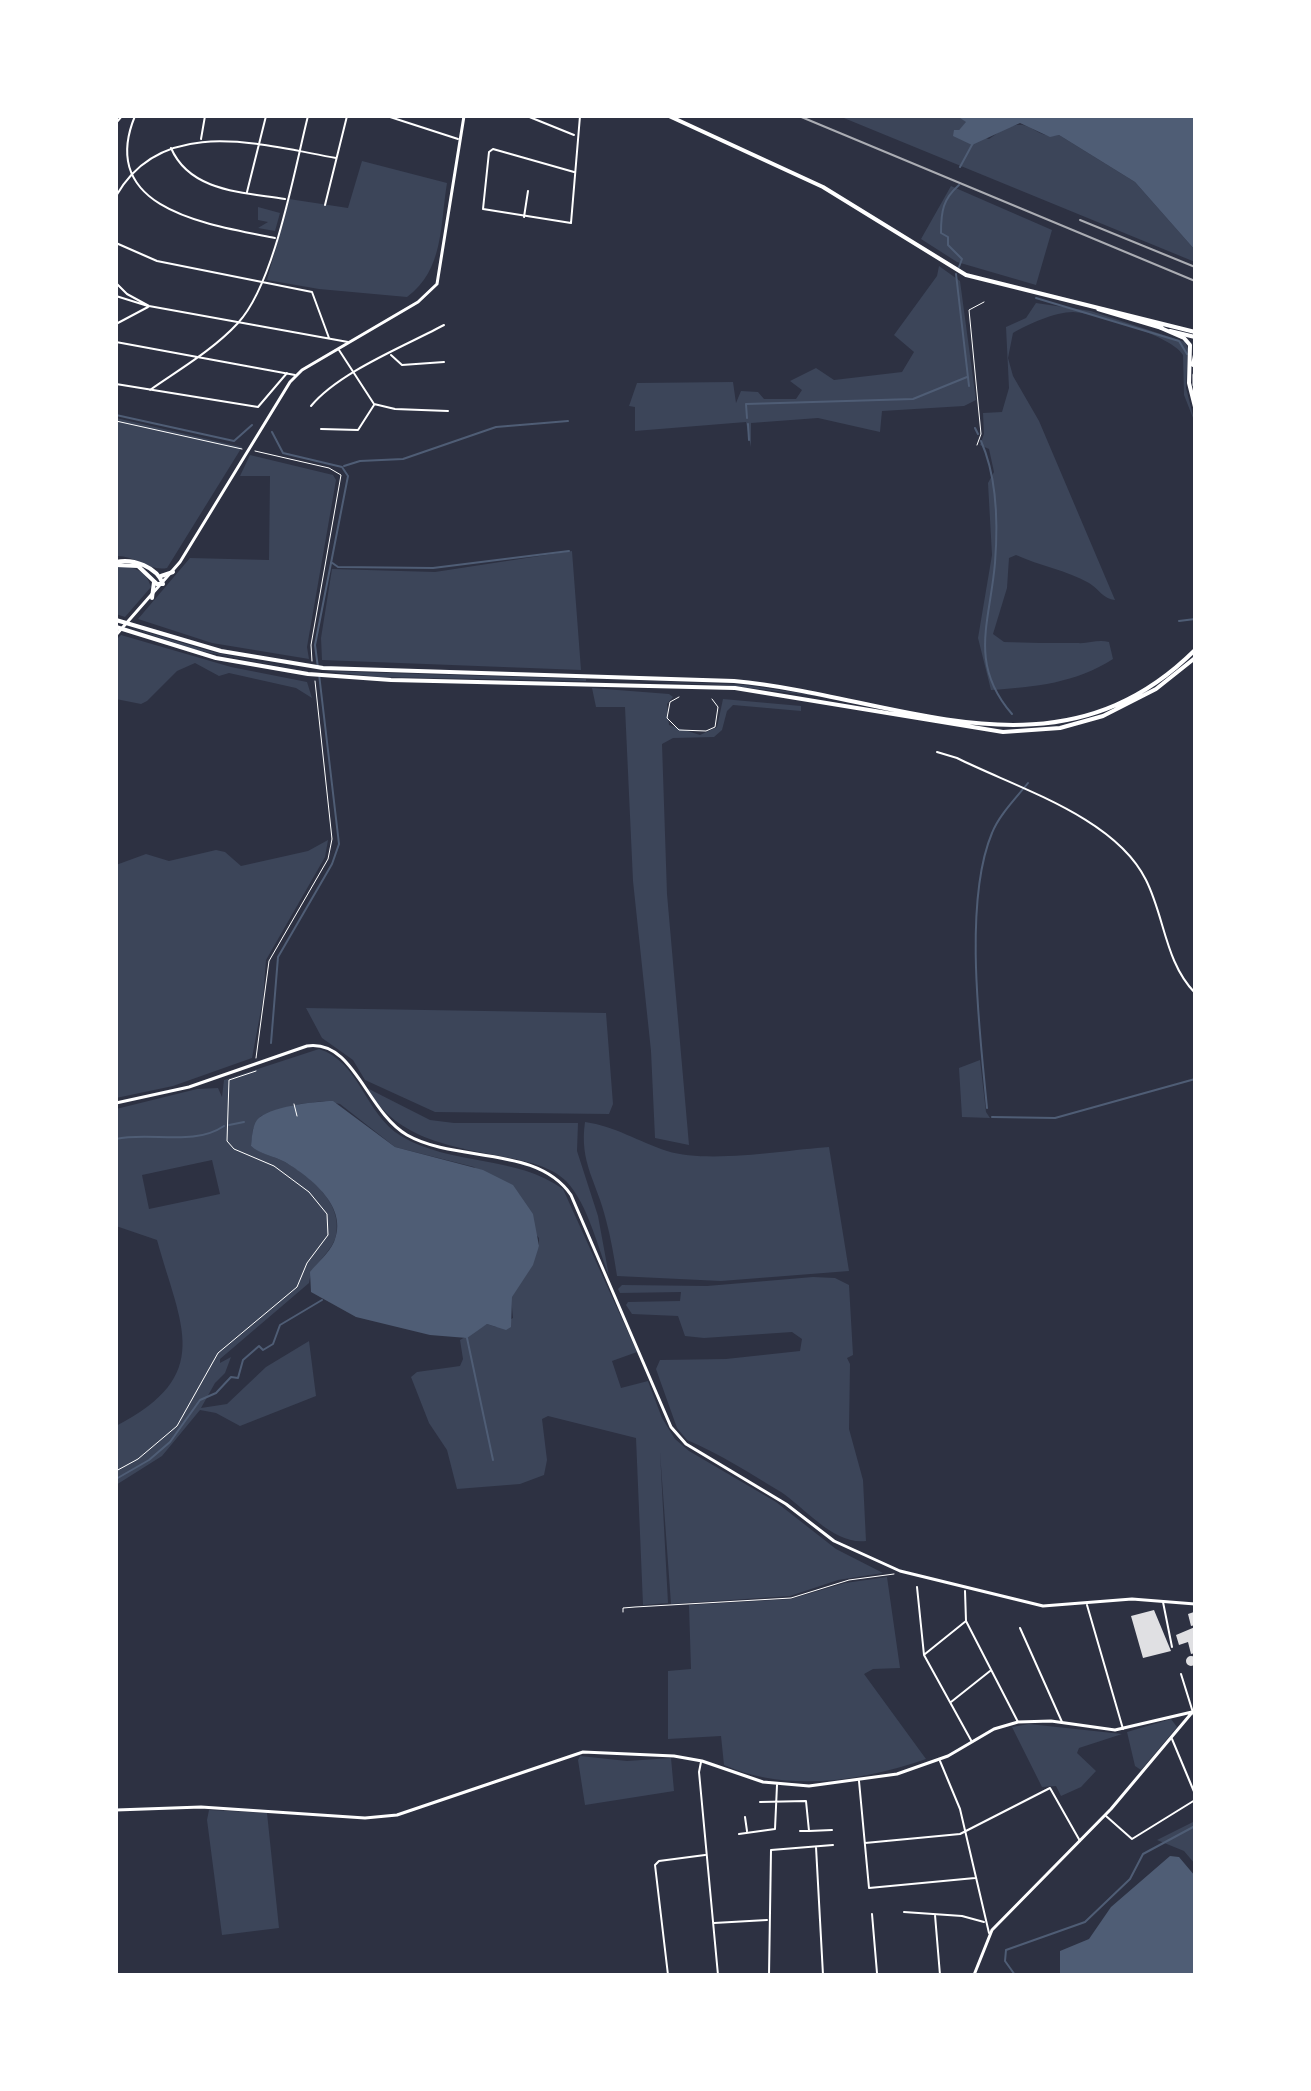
<!DOCTYPE html>
<html>
<head>
<meta charset="utf-8">
<style>
	body { margin:0 }
	#map { position:relative; width:1311px; height:2091px; overflow:hidden; background:#2d3142; font-family:Merriweather,serif }
	canvas { display:block }
	.frame { position:absolute; inset:0; border:118px solid #fff; pointer-events:none }
</style>
</head>
<body>
<div id="map">
<canvas width="1311" height="2091"></canvas>
<div class="frame"></div>
</div>
<script>
const ctx = document.querySelector('canvas').getContext('2d');
ctx.lineJoin = 'round';
function fillPath(path, color) { ctx.fillStyle = color; ctx.fill(path, 'evenodd'); }
function trace(path, color, width, dash) { ctx.strokeStyle = color; ctx.lineWidth = width; ctx.lineCap = dash ? 'butt' : 'round'; ctx.setLineDash(dash || []); ctx.stroke(path); }
fillPath(new Path2D(`
	M839,116H957L967,122L959,130L989,139C1032,106 1029,141 1059,135L1135,182L1195,250V262Z
	M362,161L447,183C440,225 444,270 407,297L319,289L267,280L289,199L348,208Z
	M951,186L1052,230L1036,285L957,262L921,239Z
	M258,207L280,213L275,231L258,228L268,222L258,220Z
	M939,266L960,281L976,400L964,406L882,411L880,432L818,418L751,423V447L746,422L635,431V407L629,406L637,383L733,382L736,403L741,391L758,392L764,399H796L802,390L790,381L816,368L834,380L902,372L914,352L894,335L937,276Z
	M1036,303L1091,311L1185,342L1188,349L1186,388L1195,423L1184,395L1183,355C1173,336 1095,313 1073,312C1055,312 1028,324 1013,333L1008,358L1013,376L1039,421L1115,600C1103,599 1099,589 1089,583C1066,570 1040,566 1016,555L1009,558L1007,588L993,634L1004,642C1028,643 1052,643 1077,643C1089,644 1097,639 1109,642L1113,659C1076,683 1035,687 991,690L978,638L992,555L988,483L994,472L989,449L980,445L984,434L983,413L1002,412L1009,388L1006,327L1026,318Z
	M116,418L242,447L167,568C150,572 135,555 116,556Z
	M250,455L333,475L336,480L307,647L309,659L212,643L138,619L190,558L269,560L270,476H240Z
	M572,551L581,670L322,660L321,638L332,569L435,572Z
	M120,566C137,568 146,571 151,587L125,617L116,614V568Z
	M129,627L216,653L312,672L196,650Z
	M121,635L231,667L307,682L312,698L296,688L229,673L219,676L195,663L177,671L147,701L141,704L116,699V640Z
	M324,671L586,679V681L378,677Z
	M591,679L745,685L825,697L726,685Z
	M592,688L669,694L673,697L667,704L669,725L700,735L717,727L723,699L801,706V711L733,705L727,711L722,730L714,737L673,738L662,744L667,894L689,1145L655,1138L651,1051L633,881L625,707H596Z
	M328,840L325,857L266,960L263,999L252,1058L173,1086L116,1098V865L146,854L169,861L216,850L225,852L241,866L308,851Z
	M306,1008L606,1013L613,1104L609,1114L435,1112L365,1080L353,1060L322,1038Z
	M319,1049C360,1062 364,1113 401,1136C451,1166 516,1155 563,1189L637,1352L612,1361L621,1388L648,1381L662,1418L675,1439L689,1451L776,1502L836,1549L883,1573L838,1580L790,1596L671,1604L660,1452L668,1603L643,1605L636,1438L548,1416L542,1419L547,1460L544,1475L520,1484L457,1489L447,1450L429,1423L411,1377L417,1372L460,1366L463,1359L460,1340L487,1324L496,1327L513,1318L511,1297L539,1246V1238L474,1167L395,1147L340,1104L324,1101L300,1104L261,1116L253,1129L251,1146C260,1154 274,1156 285,1162C309,1176 343,1202 336,1235C332,1254 312,1262 309,1283L220,1359V1363L231,1357L225,1373L215,1383L201,1408L227,1404L266,1367L309,1341L316,1396L240,1426L216,1413L200,1410L162,1456L116,1485V1426C215,1375 181,1327 157,1240L116,1226V1109L197,1089L218,1088L222,1097L224,1080ZM212,1160L220,1194L149,1209L142,1175Z
	M980,1060L986,1112L990,1118L962,1117L959,1068Z
	M367,1088L430,1120L454,1123H578L577,1151L598,1216L609,1276C598,1248 588,1204 566,1181C552,1167 529,1162 510,1158C455,1147 397,1141 367,1088Z
	M585,1122C615,1126 639,1142 667,1151C709,1164 785,1150 829,1147L849,1271L721,1281L617,1276C614,1257 611,1238 606,1220C597,1182 579,1163 585,1122Z
	M813,1277L835,1278L849,1285L853,1355L847,1358L850,1364L849,1429L863,1480L866,1541C834,1545 805,1508 781,1492C751,1474 720,1454 687,1440L677,1428L656,1369L660,1360L726,1359L800,1351L802,1339L792,1332L704,1338L685,1336L678,1316L632,1314L626,1305L628,1302L680,1301L681,1292L620,1293L618,1289L622,1285L707,1286Z
	M887,1577L900,1668L873,1669L864,1674L926,1759C862,1781 787,1793 724,1765L721,1736L668,1739V1671L691,1669L689,1605L791,1599L845,1583Z
	M1171,1719L1177,1727L1141,1770L1135,1766L1127,1732Z
	M1029,1724L1122,1734L1079,1748L1077,1753L1096,1771L1081,1787L1061,1796L1056,1786L1042,1787L1012,1727Z
	M580,1756L627,1761L671,1758L674,1791L585,1805L578,1760Z
	M209,1810L267,1813L279,1928L222,1935L207,1820Z
	M1195,1821V1864L1184,1851L1157,1840Z`), '#3c4559');
fillPath(new Path2D(`
	M957,116H1195V250L1135,182L1059,135L1050,137L1020,123L972,145L953,136L954,130H959L966,122Z
	M333,1101L395,1147L483,1170L513,1185L533,1214L539,1246L533,1265L512,1297L511,1327L506,1330L487,1324L467,1338L430,1335L356,1317L311,1292L310,1272C318,1262 329,1253 334,1242C349,1207 311,1178 285,1162C274,1156 259,1154 251,1146C252,1138 252,1127 257,1120C267,1107 316,1101 333,1101Z
	M1170,1856L1179,1857L1195,1876L1194,1975H1060V1951L1089,1939L1111,1907Z`), '#4f5d75');
trace(new Path2D(`
	M960,167L973,143
	M959,185C943,199 941,211 941,233L948,237V245L962,259L959,267
	M956,274L969,386
	M1036,298L1179,341L1187,354
	M116,415L234,441L252,425
	M747,418L746,404L913,399L967,377
	M748,424L749,440
	M975,428L978,434
	M272,432L283,453L342,467L348,476L315,645L318,668
	M981,441C997,477 998,525 995,563C990,622 968,663 1012,714
	M344,466L360,461L403,459L496,427L568,421
	M331,562L338,567L433,568L569,551
	M1179,621L1195,619
	M271,1043L278,957L332,864L339,844L319,674
	M987,1108C980,1034 963,902 992,833C999,815 1016,798 1028,783
	M992,1117L1055,1118L1195,1079
	M229,1125L244,1122
	M116,1139C150,1131 193,1147 224,1126
	M467,1338L493,1460
	M116,1479L149,1460L170,1442L200,1400L216,1393L231,1377L238,1378L243,1360L259,1346L263,1350L273,1344L280,1325L322,1300
	M1015,1975L1005,1961L1006,1950L1085,1922L1130,1879L1143,1854L1195,1826`), '#4f5d75', 2);
fillPath(new Path2D(`
	M1154,1610L1171,1651L1143,1658L1131,1616Z
	M1194,1612L1195,1625L1191,1626L1188,1614Z
	M1195,1627V1653L1191,1654L1188,1642L1179,1645L1176,1635Z
	M1186 1661a5 5 0 1 1 10 0a5 5 0 1 1-10 0Z`), '#e0e0e3');
trace(new Path2D(`
	M116,421L242,449
	M255,451L329,468L341,475L311,645L312,661
	M256,1058L269,961L328,859L332,839L315,681
	M294,1104L297,1116
	M116,1471L138,1459L177,1426L218,1353L297,1287L307,1263L328,1235L327,1214L309,1192L274,1166L234,1149L227,1141L229,1080L256,1071
	M623,1612V1608L635,1607L791,1598L849,1580L894,1574`), '#fff', 1);
trace(new Path2D(`
	M977,445L981,434L969,310L984,302
	M679,697L670,702L667,718L679,730L706,731L715,727L718,707L712,699`), '#fff', 1);
trace(new Path2D(`
	M135,116C96,210 210,225 275,238
	M387,116L458,139
	M527,116L574,135
	M116,123L122,116
	M201,139L205,116
	M171,148C190,192 243,192 285,199
	M574,172L493,149L489,152L483,209L571,223L580,116
	M247,192L266,116
	M116,196C162,114 262,145 336,158
	M325,205L347,116
	M524,217L528,191
	M116,243L157,261L312,292L329,338
	M116,283L127,294L149,306L348,342
	M116,296L148,306
	M116,324L148,307
	M116,342L295,375
	M339,350L374,404L395,409L448,411
	M391,355L402,365L444,362
	M116,384L258,407L287,373
	M150,390C180,369 213,350 238,323C275,283 294,171 308,116
	M311,406C339,372 405,346 444,325
	M321,429L358,430L374,405
	M937,752L957,758C1017,788 1115,817 1146,880C1165,918 1165,962 1195,993
	M917,1587L924,1655L972,1742
	M965,1591L966,1621L1018,1722
	M1163,1602L1172,1647
	M1087,1605L1123,1729
	M1020,1628L1062,1722
	M925,1654L966,1621
	M1181,1674L1195,1719
	M951,1702L990,1671
	M1172,1739L1195,1794
	M940,1761L960,1809L989,1933
	M701,1762L699,1772L718,1975
	M859,1781L869,1888L975,1878
	M760,1802L806,1801L809,1831L832,1830
	M1106,1816L1132,1839L1195,1800
	M745,1817L747,1831
	M800,1831H808
	M739,1834L775,1829L777,1785
	M865,1843L960,1834L1050,1788L1080,1841
	M816,1847L823,1975
	M904,1912L962,1916L984,1922
	M872,1914L877,1973
	M935,1915L940,1975
	M714,1923L767,1920
	M668,1975L655,1865L659,1861L705,1855
	M769,1975L771,1850L833,1845
	M782,1975H896`), '#fff', 2);
trace(new Path2D(`
	M116,635L180,562L290,382L302,370L418,302L437,284L464,116
	M116,1103L189,1087L307,1046C354,1039 366,1111 407,1135C456,1163 537,1145 571,1195L671,1427L686,1444L786,1504L834,1541L900,1571L1043,1606L1132,1599L1195,1604
	M116,1810L201,1807L365,1818L397,1815L583,1752L674,1756L702,1761L763,1782L809,1786L897,1774L948,1756L994,1729L1018,1722L1051,1721L1115,1730L1192,1712
	M974,1975L992,1930L1111,1809L1195,1709`), '#fff', 3);
trace(new Path2D(`
	M669,116L823,187L966,275L1195,332
	M1098,309L1162,328
	M1170,331L1195,337`), '#fff', 4);
trace(new Path2D(`
	M1161,328L1184,338L1190,345L1189,383L1195,407
	M1193,365L1195,355
	M116,562C133,558 157,567 163,584
	M116,565L138,566L157,584H163
	M161,576L173,572
	M152,598L154,582
	M116,620L221,651L323,668L734,681C897,696 1056,788 1195,650
	M116,627L216,658L308,674L391,680L735,688L1003,732L1060,728L1103,716L1156,689L1195,658`), '#fff', 4);
trace(new Path2D(`
	M1195,375V385`), '#fff', 5);
trace(new Path2D(`
	M799,116L1195,281
	M1080,220L1195,267`), '#abadb3', 2);
</script>
</body>
</html>
